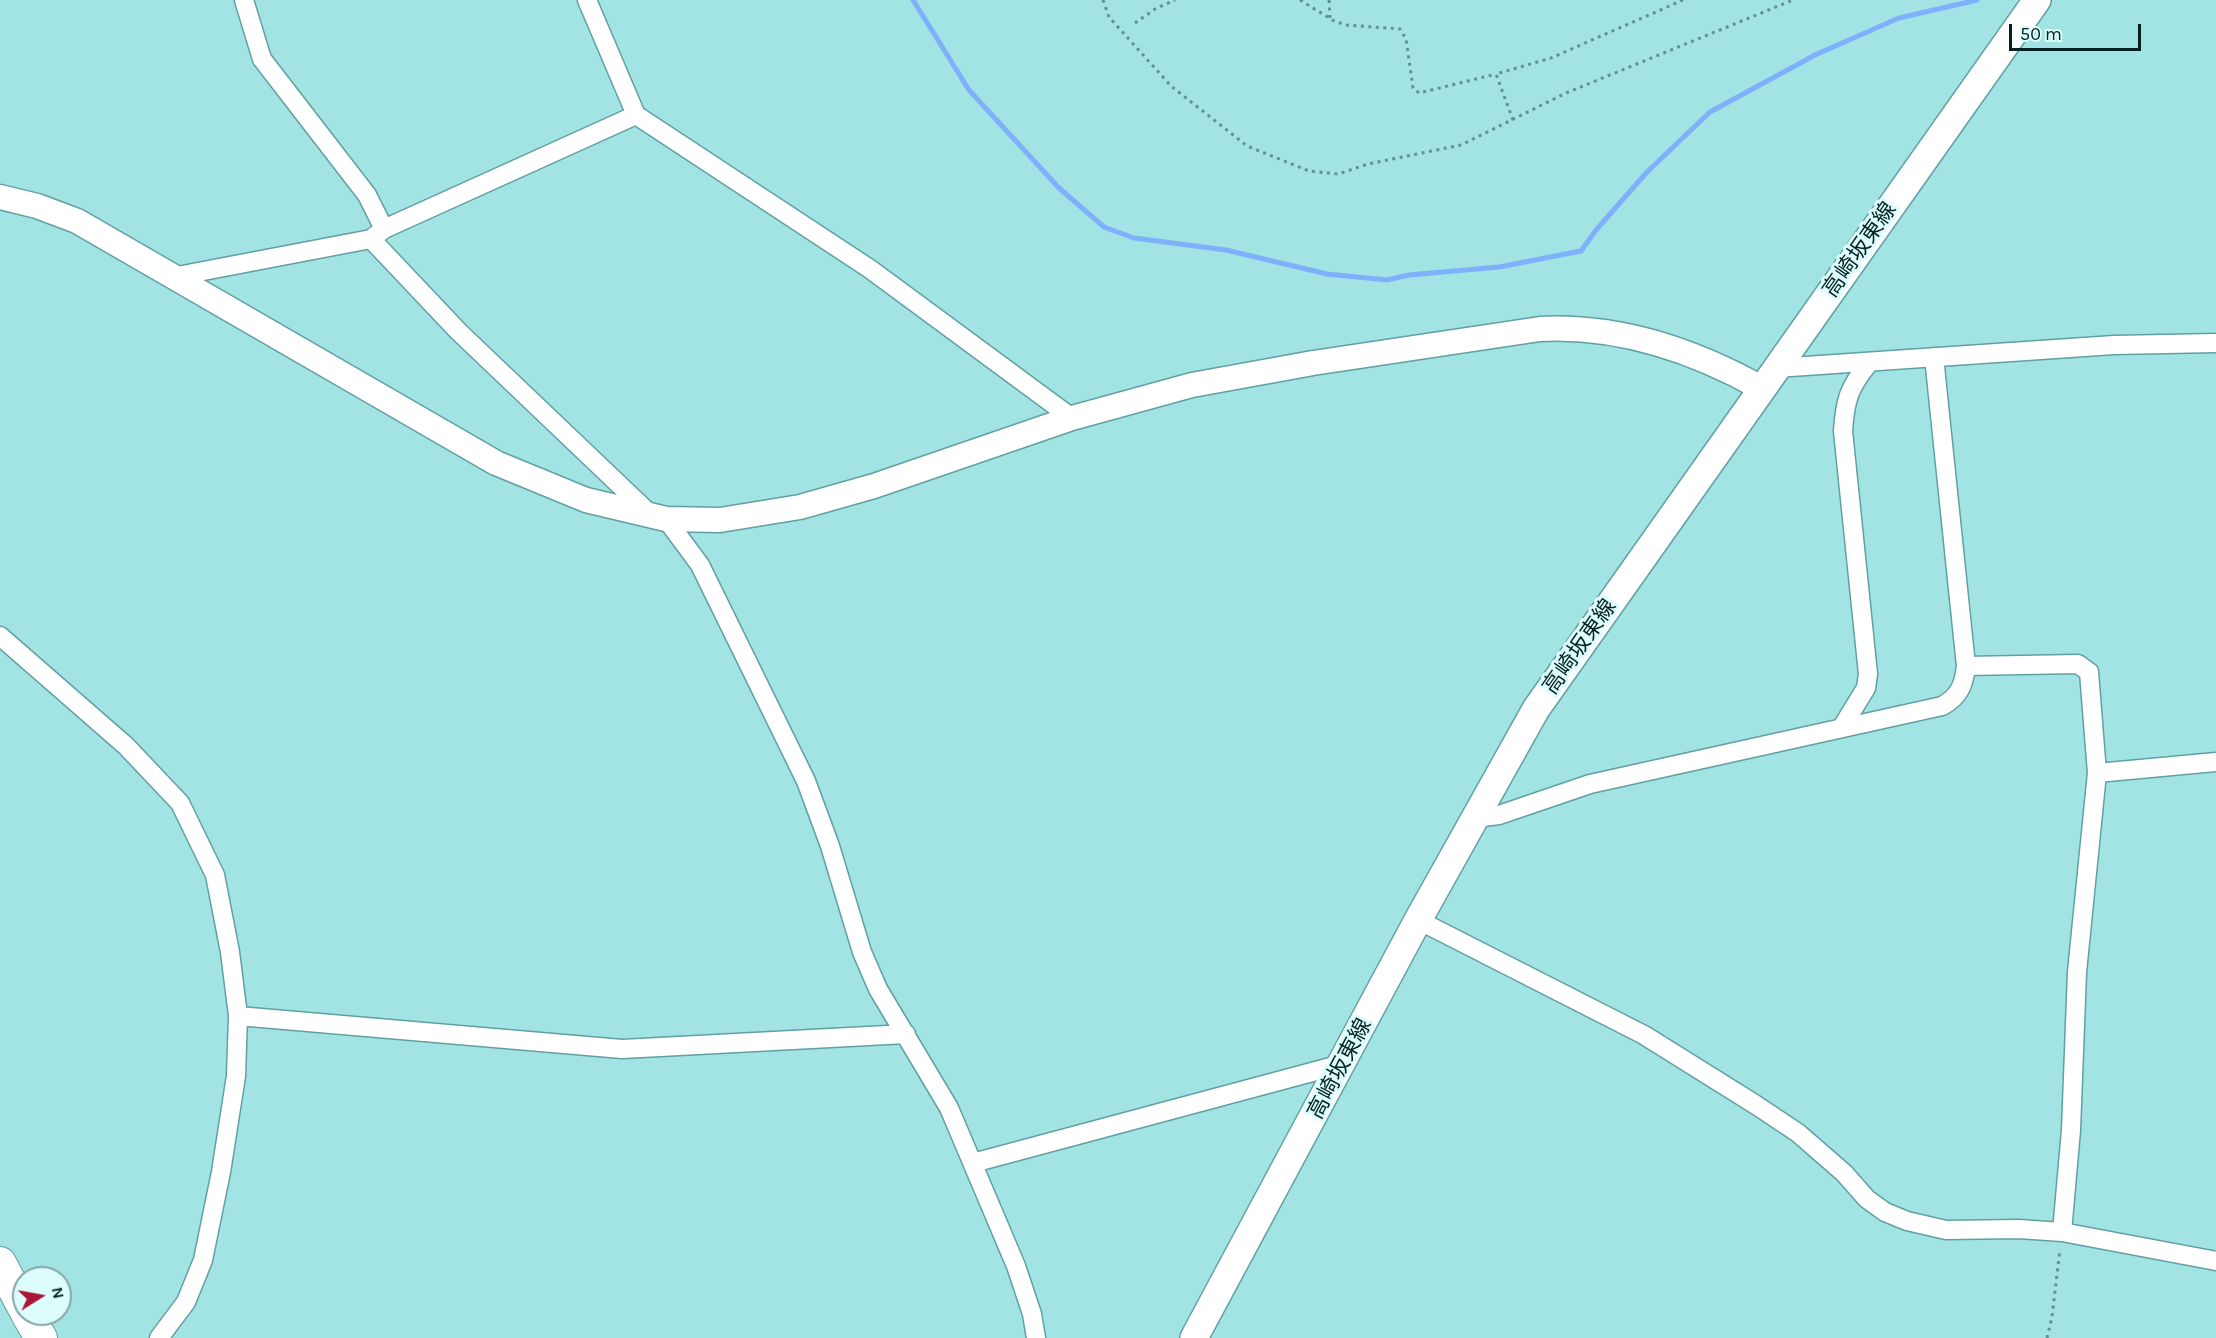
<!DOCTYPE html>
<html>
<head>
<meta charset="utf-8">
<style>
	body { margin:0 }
	#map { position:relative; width:2216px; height:1338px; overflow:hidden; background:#a2e3e4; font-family:Karla,sans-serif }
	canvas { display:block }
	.north { position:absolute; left:12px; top:1266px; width:60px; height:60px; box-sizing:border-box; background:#ddfdfd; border:2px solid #87a5a5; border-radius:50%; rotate:79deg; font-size:16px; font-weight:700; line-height:24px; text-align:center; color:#062122 }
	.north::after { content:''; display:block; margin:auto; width:21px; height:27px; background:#ab1636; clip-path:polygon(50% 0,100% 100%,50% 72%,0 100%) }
	.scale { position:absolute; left:2009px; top:24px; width:132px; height:27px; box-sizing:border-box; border:3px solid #062122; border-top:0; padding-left:8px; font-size:18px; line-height:21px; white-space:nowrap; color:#062122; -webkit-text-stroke:4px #ddfdfd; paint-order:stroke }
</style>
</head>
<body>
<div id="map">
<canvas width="2216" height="1338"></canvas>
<div class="north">N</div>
<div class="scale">50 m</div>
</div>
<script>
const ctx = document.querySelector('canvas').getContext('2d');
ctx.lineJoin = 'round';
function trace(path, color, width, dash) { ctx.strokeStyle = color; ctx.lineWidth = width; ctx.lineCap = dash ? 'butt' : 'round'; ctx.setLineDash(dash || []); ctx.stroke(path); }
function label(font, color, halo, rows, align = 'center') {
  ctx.font = font + ' Karla,"Noto Sans JP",sans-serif'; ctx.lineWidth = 6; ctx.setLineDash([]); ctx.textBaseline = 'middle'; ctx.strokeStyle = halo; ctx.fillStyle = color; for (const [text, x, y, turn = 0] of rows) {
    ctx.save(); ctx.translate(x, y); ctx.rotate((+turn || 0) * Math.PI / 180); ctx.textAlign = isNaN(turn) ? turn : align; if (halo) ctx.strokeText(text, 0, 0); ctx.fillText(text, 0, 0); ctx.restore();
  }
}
trace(new Path2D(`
	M913,0L969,90L1059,188L1104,227L1134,238L1226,250L1327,274L1387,280L1409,275L1499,267L1581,251L1596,230L1647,172L1710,112L1817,54L1899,18L1977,0`), '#7db1fb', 5);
const minor = new Path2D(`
	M244,0L262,59L367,195L384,229
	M587,0L636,115L870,269L1072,418
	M371,239L458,331L651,515
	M172,277L371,239L384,229L636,115
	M1776,368L2114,345L2216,343
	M666,519L700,565L806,781L830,846L862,952L878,989L949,1108L1016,1266L1032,1314L1036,1338
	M0,636L126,746L180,803L215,875L230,952L238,1016L236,1076L221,1172L203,1260L186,1302L159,1338
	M1966,666L2078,664L2089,672L2097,773L2077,972L2071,1130L2062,1232
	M1842,727L1866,688L1868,674L1843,431C1845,400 1849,387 1869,363
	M2097,773L2216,762
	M1475,818L1499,815L1590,784L1942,706C1959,697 1964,685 1966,666L1934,357
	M1418,920L1644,1035L1756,1105L1798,1133L1844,1173L1867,1199L1885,1212L1907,1221L1946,1230L2019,1229L2062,1232L2216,1261
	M238,1016L622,1049L906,1034
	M973,1163L1342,1064`);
const tertiary = new Path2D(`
	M0,197L37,206L77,221L496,463L586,500L666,519L720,520L800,507L874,486L1072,418L1192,385L1313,363L1540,329C1618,325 1693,350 1761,388`);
const secondary = new Path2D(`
	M1194,1338L1418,920L1536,709L2037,0`);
const trunk = new Path2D(`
	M0,1263L24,1308
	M27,1314L41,1338`);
trace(minor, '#61a0a2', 21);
trace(tertiary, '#61a0a2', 27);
trace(secondary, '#61a0a2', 30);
trace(trunk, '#61a0a2', 34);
trace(new Path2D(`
	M1103,0L1109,17L1171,86L1247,146L1309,171L1338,174L1368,164L1461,145L1566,93L1793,0
	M1300,0L1334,21L1346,25L1400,29L1406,39L1413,88L1419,93L1496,74
	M1329,0L1330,18
	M1135,23L1155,9L1175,0
	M1513,120L1496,74L1551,58L1683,0
	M2047,1338L2052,1317L2060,1249`), '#619293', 3, [3, 4.5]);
trace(minor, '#fff', 18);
trace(tertiary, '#fff', 24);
trace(secondary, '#fff', 27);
trace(trunk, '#fff', 32);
label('22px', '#062122', '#ddfdfd', [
	["高崎坂東線",1860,250,-55],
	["高崎坂東線",1580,647,-55],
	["高崎坂東線",1340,1069,-62]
]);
</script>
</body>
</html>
